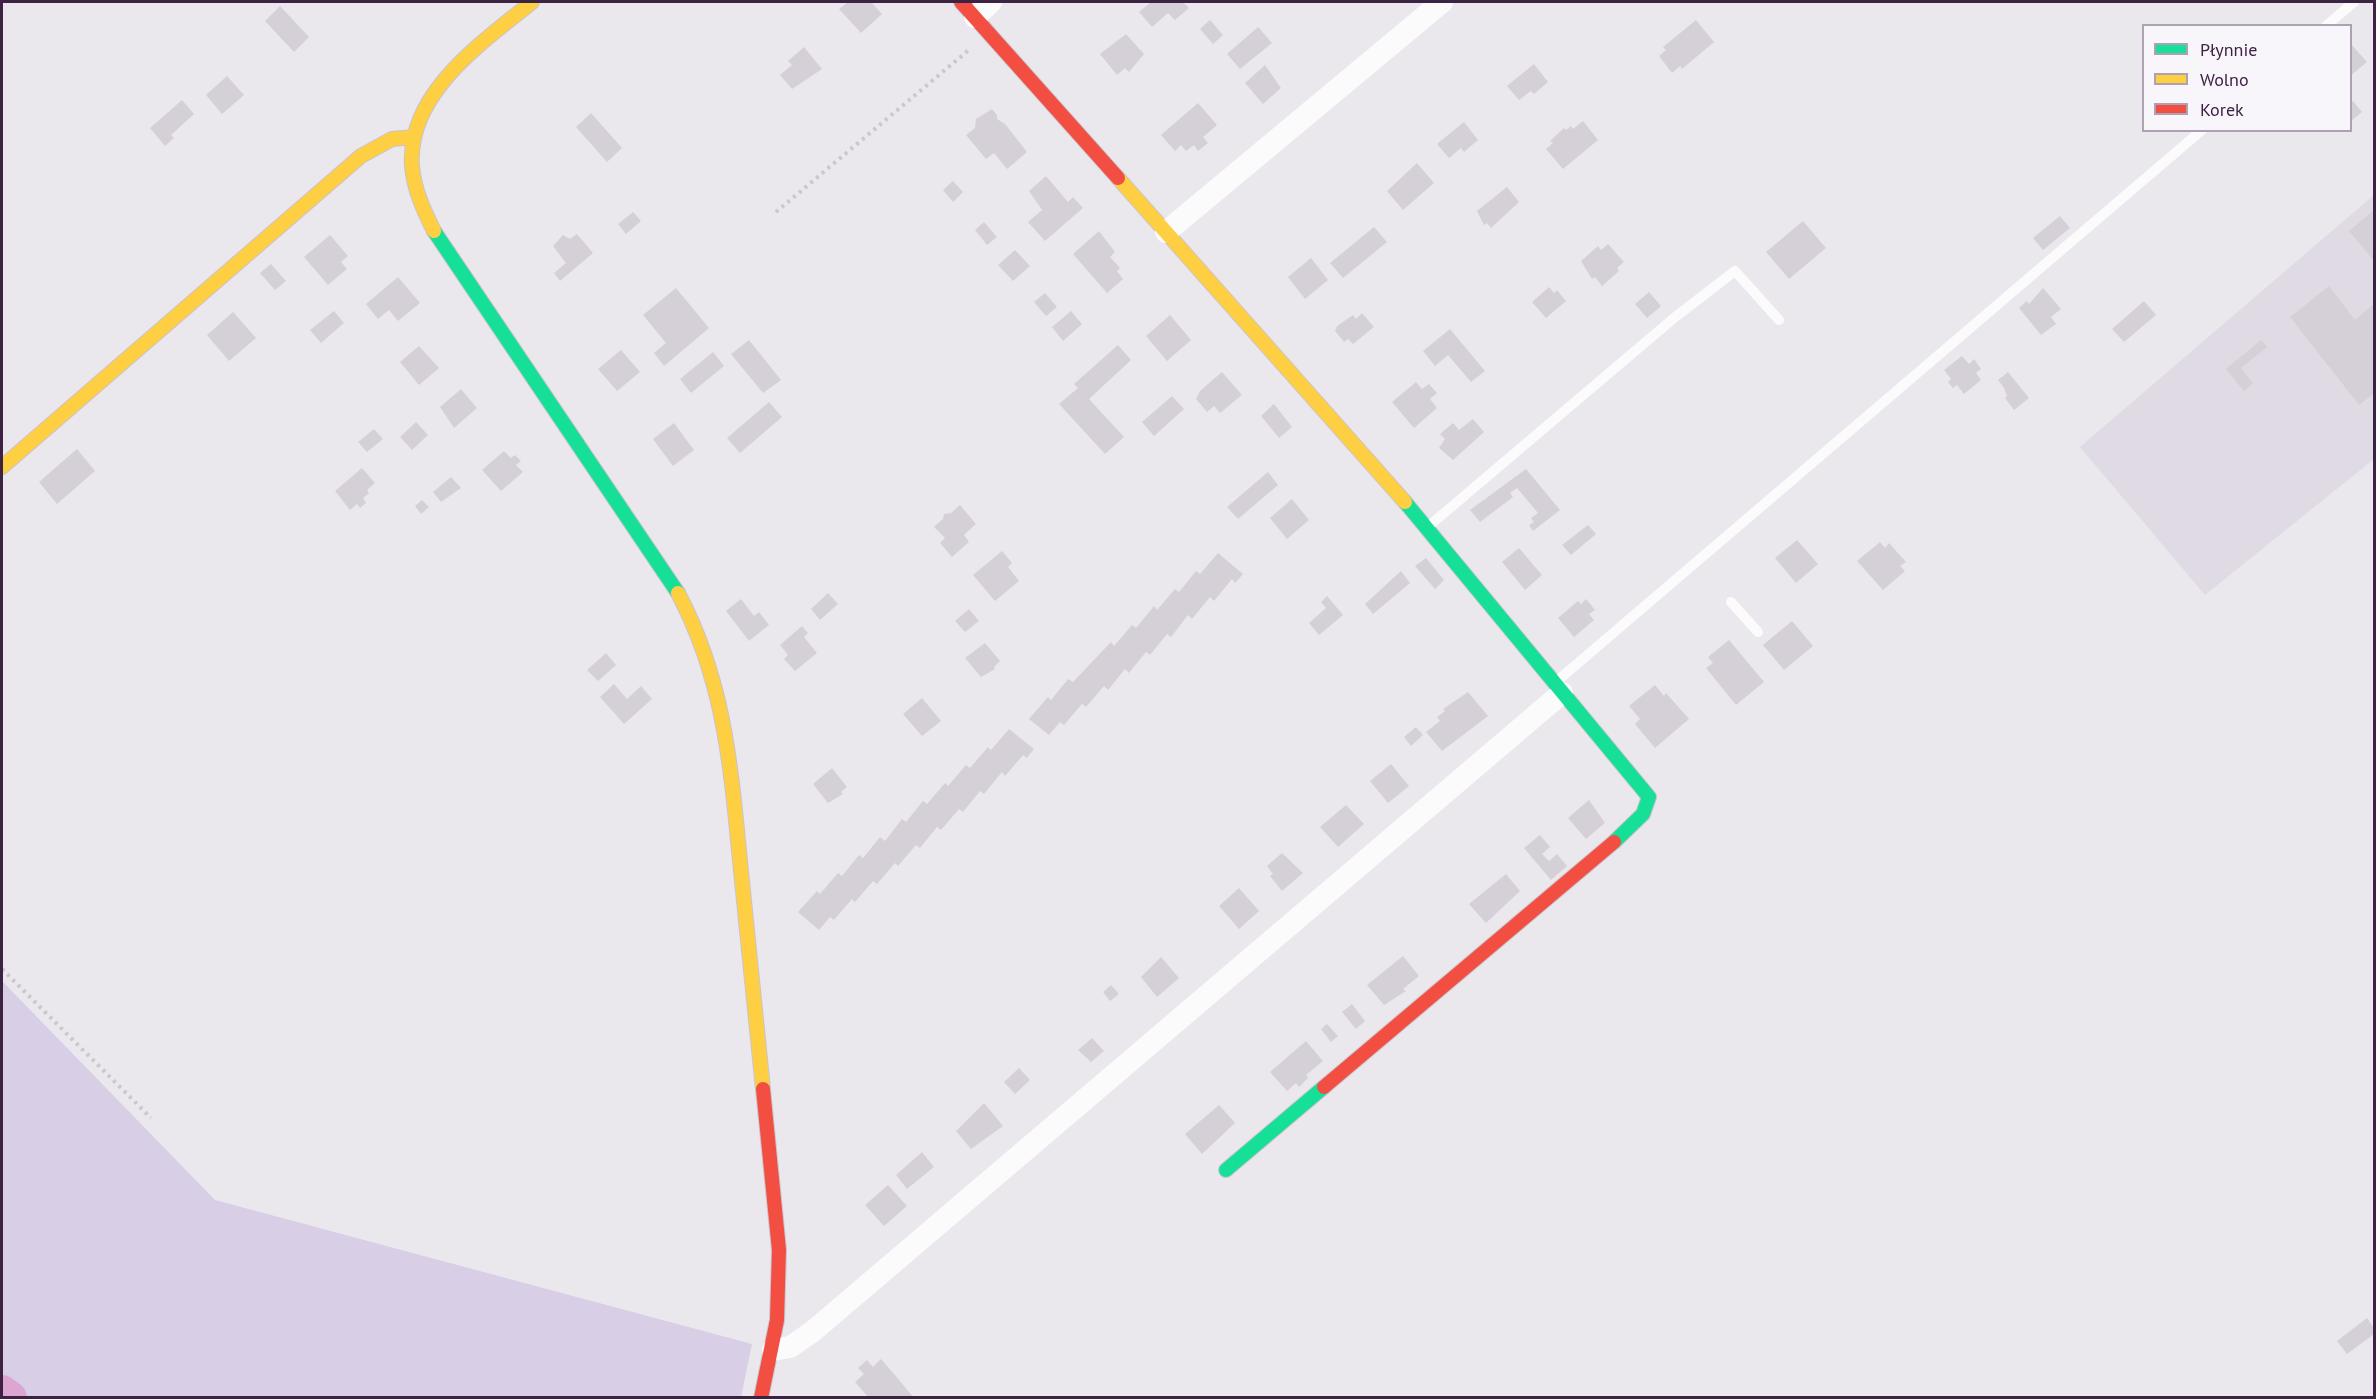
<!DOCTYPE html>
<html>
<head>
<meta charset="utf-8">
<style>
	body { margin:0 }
	#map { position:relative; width:2376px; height:1399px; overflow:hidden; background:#eae7ed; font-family:"PT Sans",sans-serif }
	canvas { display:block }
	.frame { position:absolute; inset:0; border:3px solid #3d2243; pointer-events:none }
	.legend { position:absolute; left:2142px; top:24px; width:210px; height:108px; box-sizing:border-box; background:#f9f6fb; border:2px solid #aea1b1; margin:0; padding:8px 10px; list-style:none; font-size:18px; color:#3d2243 }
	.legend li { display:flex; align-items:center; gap:12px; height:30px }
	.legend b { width:30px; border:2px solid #aea1b1 }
</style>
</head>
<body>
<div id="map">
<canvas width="2376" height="1399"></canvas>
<div class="frame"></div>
<ul class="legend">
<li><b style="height:8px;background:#16e098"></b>Płynnie</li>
<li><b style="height:8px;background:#ffcf43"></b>Wolno</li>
<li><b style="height:8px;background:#f24e42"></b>Korek</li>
</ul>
</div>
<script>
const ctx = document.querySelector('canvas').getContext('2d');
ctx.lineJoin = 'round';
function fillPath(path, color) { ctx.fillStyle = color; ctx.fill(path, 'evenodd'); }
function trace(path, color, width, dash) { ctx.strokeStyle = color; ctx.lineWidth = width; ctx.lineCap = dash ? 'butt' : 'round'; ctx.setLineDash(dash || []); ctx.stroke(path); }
fillPath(new Path2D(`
	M2374,195V459L2205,595L2080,447Z`), '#e0dae5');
fillPath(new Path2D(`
	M2,981L215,1200L752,1344L741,1397H2Z`), '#d8cfe7');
trace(new Path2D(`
	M2,1392L10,1398`), '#dda5d1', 34);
fillPath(new Path2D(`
	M848,2H871L882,14L861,33L839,9Z
	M1151,2H1183L1189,8L1175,20L1168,13L1152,27L1139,12Z
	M280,6L309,37L294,52L265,21Z
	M1210,20L1223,35L1213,44L1200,29Z
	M1696,20L1714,42L1682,69L1680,66L1672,73L1659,56L1666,50L1663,47Z
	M1258,27L1272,43L1240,69L1227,54Z
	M1126,34L1144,54L1129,72L1125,68L1117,75L1100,54Z
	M2350,43L2367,62L2350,76Z
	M804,47L822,69L792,89L780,75L792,65L788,61Z
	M1534,64L1548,82L1534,94L1531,91L1519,100L1507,86Z
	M1265,65L1281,88L1263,104L1245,83Z
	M227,76L244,95L222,114L206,95Z
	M182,100L194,114L171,135L174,138L165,146L150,128Z
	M2353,101L2362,112L2350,122V103Z
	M1198,103L1217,125L1203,137L1208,143L1198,151L1194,145L1186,151L1181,145L1175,151L1161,135Z
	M992,109L997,115V119L1005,124L1027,152L1007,169L994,153L986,159L966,135L975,128L976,119Z
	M591,113L622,148L607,162L576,127Z
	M1583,121L1598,140L1563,169L1546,149L1553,143L1550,141L1564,128L1566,130L1571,126L1573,129Z
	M1464,122L1478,140L1464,152L1461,148L1449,158L1437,144Z
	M1417,163L1434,183L1403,210L1387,191Z
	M1046,176L1068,202L1073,197L1083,208L1045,241L1028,222L1042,210L1029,191Z
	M953,181L963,192L953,202L943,190Z
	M1507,187L1519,202L1491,228L1487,223L1484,225L1477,211Z
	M2374,210V261L2349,231Z
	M633,212L641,221L626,234L618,224Z
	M2060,216L2070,228L2043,250L2033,238Z
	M1803,221L1826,248L1789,279L1766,252Z
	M984,222L997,237L987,245L975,230Z
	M1374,227L1387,242L1343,278L1330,263Z
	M1099,231L1115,252L1110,257L1120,268L1117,271L1123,279L1107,293L1073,254Z
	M577,234L593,253L560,281L554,273L566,263L553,246L563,235L570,239Z
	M330,235L348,256L341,262L347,269L328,285L304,257Z
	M1608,244L1624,262L1617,268L1619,271L1602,286L1595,277L1592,279L1581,261L1598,246L1601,250Z
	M1015,250L1030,266L1013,281L998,265Z
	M1311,258L1328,280L1305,299L1288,277Z
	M271,264L286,281L275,290L260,273Z
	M398,277L420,303L398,321L389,310L378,319L366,304Z
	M2329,286L2355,320L2374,304V393L2359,405L2290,317Z
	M1549,287L1554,293L1557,290L1566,301L1546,318L1532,302Z
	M676,288L709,328L664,366L654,353L666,343L643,315Z
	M2043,288L2061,309L2051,317L2056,324L2041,335L2019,308L2027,301L2029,304Z
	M1649,292L1661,306L1647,318L1635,304Z
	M1045,293L1057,307L1046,316L1034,302Z
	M2144,301L2156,315L2124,342L2112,329Z
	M334,311L344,323L321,343L310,330Z
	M1071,311L1082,324L1063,341L1052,327Z
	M233,312L256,338L229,361L207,335Z
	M1362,313L1374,327L1353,344L1348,339L1344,342L1335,331L1337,326L1353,315L1356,319Z
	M1170,315L1191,340L1167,361L1146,336Z
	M1450,329L1485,371L1471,382L1448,355L1435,366L1423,351Z
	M749,340L781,380L763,393L731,354Z
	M2261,340L2267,347L2241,368L2253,383L2244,391L2226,369Z
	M1118,345L1131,360L1089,399L1124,437L1105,454L1059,404L1078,388L1074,384Z
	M419,346L439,368L419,385L400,362Z
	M621,350L640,372L617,391L598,369Z
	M713,352L724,366L691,393L680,379Z
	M1962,356L1969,364L1974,359L1981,369L1976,373L1981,380L1964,394L1957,385L1953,388L1948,382L1951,379L1944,370Z
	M1222,372L1242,395L1220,413L1214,406L1207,412L1196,399L1200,391Z
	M2008,372L2029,398L2014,410L2005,398L2007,396L2004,388L1998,380Z
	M1416,382L1422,389L1429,384L1437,393L1430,399L1437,408L1414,428L1392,402Z
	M461,389L477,408L454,428L440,407Z
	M1172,396L1184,409L1154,436L1142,422Z
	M769,402L782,417L740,453L727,438Z
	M1274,404L1292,427L1279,438L1261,416Z
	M1473,419L1484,432L1453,460L1439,448L1445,439L1440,434L1453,423L1459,430Z
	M416,422L428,435L412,450L400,437Z
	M674,423L694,450L673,466L653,439Z
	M374,429L383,439L367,452L358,442Z
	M77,449L95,471L57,504L39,482Z
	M504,451L511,458L515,455L521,461L516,465L523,472L501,491L482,470Z
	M362,468L375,483L367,490L369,493L363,498L366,503L360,508L357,504L350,510L335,491Z
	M1526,469L1560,510L1533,531L1529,525L1534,522L1531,518L1538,513L1517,488L1510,493L1513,497L1480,522L1470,510Z
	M1268,472L1278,485L1238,519L1227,507Z
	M451,477L461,488L441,502L433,492Z
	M1292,499L1309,520L1287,539L1270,518Z
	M422,500L429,507L421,514L415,506Z
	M960,505L976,524L964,535L969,542L952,557L940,543L945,538L934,527L943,519L944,514L951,513Z
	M1588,525L1596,534L1571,555L1562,545Z
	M1797,540L1818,564L1796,583L1775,558Z
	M1880,542L1885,548L1889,543L1906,562L1900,566L1905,571L1883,590L1857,561Z
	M1519,548L1542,575L1525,590L1502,562Z
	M1002,551L1012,563L1008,567L1019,581L995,601L973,575Z
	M1218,553L1243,574L1235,583L1232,579L1214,601L1210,597L1192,619L1188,615L1171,637L1167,634L1150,655L1146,652L1129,673L1125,669L1108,690L1104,686L1086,707L1082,704L1064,725L1060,722L1049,735L1029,719L1048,697L1051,700L1068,679L1073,682L1111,642L1114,646L1132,625L1136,628L1154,606L1157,610L1175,589L1179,592L1196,571L1200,574Z
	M1426,558L1444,580L1435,589L1415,566Z
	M1401,571L1410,583L1373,614L1365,604Z
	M828,593L838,604L820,620L811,609Z
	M1327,596L1343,615L1319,635L1309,623L1326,608L1321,602Z
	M741,599L754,616L759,612L769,625L749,641L726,611Z
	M1586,599L1595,610L1589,614L1594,620L1574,637L1558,618L1578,601L1581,604Z
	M969,609L979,621L965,632L955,621Z
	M1792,621L1813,646L1784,670L1763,645Z
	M802,626L808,633L804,637L817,653L795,671L784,659L788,655L780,645Z
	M1729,640L1764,682L1736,705L1706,668L1713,663L1708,657Z
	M985,643L1000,661L994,667L995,669L981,677L965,658Z
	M606,653L616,665L598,681L587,670Z
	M614,684L627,699L641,686L652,699L624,724L600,697Z
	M1655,685L1664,696L1666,693L1689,719L1655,748L1635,724L1640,719L1629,706Z
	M1468,692L1488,716L1442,751L1426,732L1440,721L1437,717L1445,711L1443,709Z
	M922,698L941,721L922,736L903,714Z
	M1416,727L1423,735L1411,746L1404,737Z
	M1009,729L1034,749L1027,758L1023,755L1005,776L1002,772L984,794L980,791L963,812L959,809L941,830L937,827L920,848L916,845L898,866L895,863L877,884L873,881L855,902L852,899L834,920L830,917L819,930L798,912L817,891L820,894L838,873L842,876L859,855L863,858L880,837L885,841L902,819L906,822L923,801L927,804L945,783L948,786L966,765L970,768L988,747L991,750Z
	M1391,764L1409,786L1388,803L1370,781Z
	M832,768L847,787L841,792L843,794L828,803L813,784Z
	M1589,800L1605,823L1586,839L1568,818Z
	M1346,805L1364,824L1338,847L1320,827Z
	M1540,835L1550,847L1542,854L1549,861L1557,854L1567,866L1551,880L1524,848Z
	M1282,853L1303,873L1282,891L1270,876L1273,874L1267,866Z
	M1506,874L1520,891L1486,923L1469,904Z
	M1239,888L1259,911L1239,929L1219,906Z
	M1403,956L1419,976L1403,989L1406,991L1384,1005L1367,985Z
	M1161,957L1179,978L1157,997L1141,977Z
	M1111,985L1119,994L1110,1001L1103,992Z
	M1352,1004L1365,1021L1356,1029L1342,1012Z
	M1327,1024L1338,1036L1331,1042L1321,1029Z
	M1092,1038L1104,1051L1091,1062L1078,1050Z
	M1306,1041L1323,1061L1306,1075L1308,1078L1299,1087L1296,1083L1287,1091L1270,1072Z
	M1019,1068L1030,1080L1015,1094L1004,1082Z
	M984,1103L1003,1126L971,1149L956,1131Z
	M1219,1105L1235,1123L1202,1154L1185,1134Z
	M922,1152L934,1167L907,1189L896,1175Z
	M888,1185L907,1206L884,1226L865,1205Z
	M2367,1318L2374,1328V1334L2347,1354L2337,1341Z
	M881,1359L894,1374L914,1398H869L855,1382L864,1374L858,1368L867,1360L873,1367Z`), '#d5d0d7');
const fast = new Path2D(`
	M434,231L678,593
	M1405,502L1649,797L1643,814L1614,842
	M1226,1170L1324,1087`);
const slow = new Path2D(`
	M1118,178L1405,502
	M434,231C424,211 414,190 412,166C407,93 482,43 532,2
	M2,467L361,156L392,139L414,137
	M678,593C726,684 731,771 741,871C748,944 756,1016 763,1089`);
const jam = new Path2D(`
	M961,2L1118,178
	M1324,1087L1614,842
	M761,1398L777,1320L779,1250L763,1089`);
trace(fast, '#cac3cd', 16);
trace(slow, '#cac3cd', 16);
trace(jam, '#cac3cd', 16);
trace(new Path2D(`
	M776,212L970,49
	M2,969L151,1118`), '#cdc6ce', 4, [3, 4.5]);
trace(new Path2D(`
	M2326,26L2354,2
	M1430,525L1674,318L1735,271L1779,320
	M1731,602L1758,632
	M1557,681L2202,130`), '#fcfbfc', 10);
trace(new Path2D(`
	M975,17L991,2
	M1166,232L1442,2
	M773,1350L790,1347L812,1332L1562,693`), '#fcfbfc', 22);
trace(fast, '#16e098', 14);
trace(slow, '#ffcf43', 14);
trace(jam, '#f24e42', 14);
</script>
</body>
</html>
